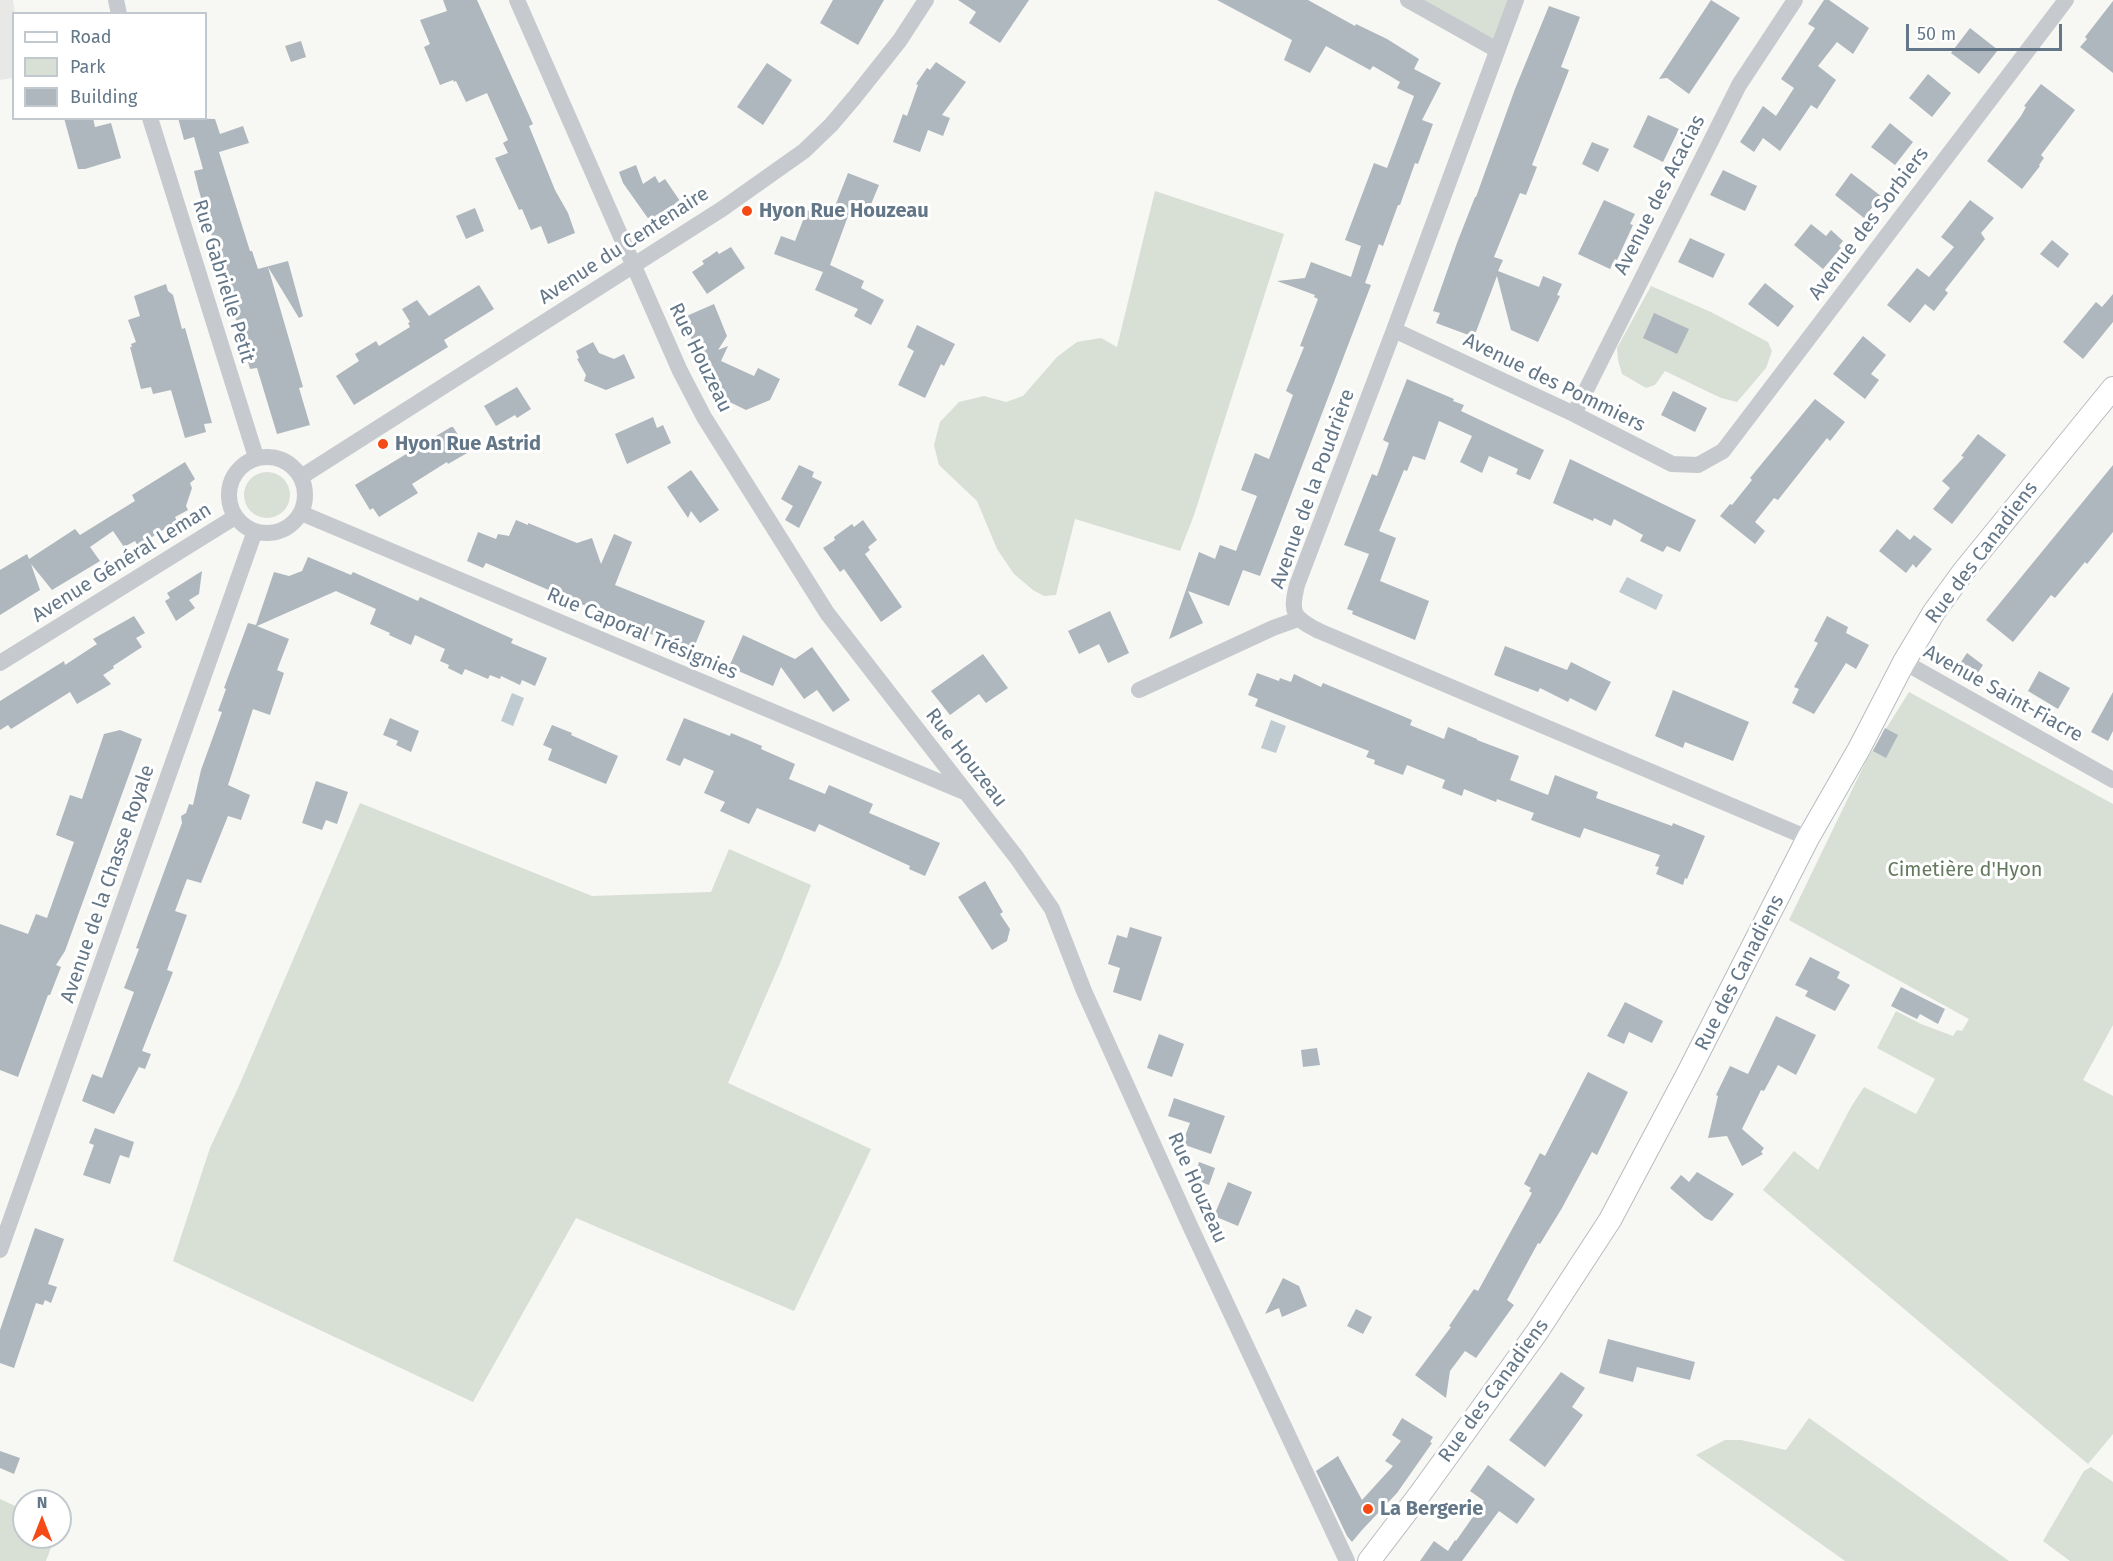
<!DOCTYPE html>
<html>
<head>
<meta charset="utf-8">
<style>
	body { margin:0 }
	#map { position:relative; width:2113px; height:1561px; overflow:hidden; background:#f7f7f3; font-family:"Fira Sans",sans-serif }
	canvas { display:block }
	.legend { position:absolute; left:12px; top:12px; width:195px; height:108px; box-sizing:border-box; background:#fff; border:2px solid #c1c9cf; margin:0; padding:8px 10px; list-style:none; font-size:18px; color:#637788 }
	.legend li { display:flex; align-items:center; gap:12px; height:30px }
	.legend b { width:30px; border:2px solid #c1c9cf }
	.north { position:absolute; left:12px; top:1489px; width:60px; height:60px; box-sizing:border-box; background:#fff; border:2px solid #c1c9cf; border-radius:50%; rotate:0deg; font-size:16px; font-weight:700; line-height:24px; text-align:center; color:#637788 }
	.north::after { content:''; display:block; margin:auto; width:21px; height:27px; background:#f54a16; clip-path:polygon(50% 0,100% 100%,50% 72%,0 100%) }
	.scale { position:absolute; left:1906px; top:24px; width:156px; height:27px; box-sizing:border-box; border:3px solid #637788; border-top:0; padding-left:8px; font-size:18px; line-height:21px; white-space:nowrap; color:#637788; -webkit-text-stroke:4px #fff; paint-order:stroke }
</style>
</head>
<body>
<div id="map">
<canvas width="2113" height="1561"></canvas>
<ul class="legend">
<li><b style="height:8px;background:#fff"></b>Road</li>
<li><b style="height:16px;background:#d8dfd4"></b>Park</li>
<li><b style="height:16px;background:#aeb7bd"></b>Building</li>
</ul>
<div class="north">N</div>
<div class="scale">50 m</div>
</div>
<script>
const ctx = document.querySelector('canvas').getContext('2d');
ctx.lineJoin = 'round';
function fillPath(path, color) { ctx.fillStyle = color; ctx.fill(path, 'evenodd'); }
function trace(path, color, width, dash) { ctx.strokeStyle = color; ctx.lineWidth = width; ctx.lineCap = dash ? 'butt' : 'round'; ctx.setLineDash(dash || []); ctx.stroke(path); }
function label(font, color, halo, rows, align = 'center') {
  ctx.font = font + ' "Fira Sans",sans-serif'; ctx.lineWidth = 6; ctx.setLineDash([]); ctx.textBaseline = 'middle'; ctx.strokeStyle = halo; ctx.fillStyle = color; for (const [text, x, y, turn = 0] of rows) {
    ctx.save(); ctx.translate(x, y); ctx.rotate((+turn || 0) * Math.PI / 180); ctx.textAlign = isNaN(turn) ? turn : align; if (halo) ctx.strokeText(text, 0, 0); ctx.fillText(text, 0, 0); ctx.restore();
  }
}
fillPath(new Path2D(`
	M0,0H13L15,13L14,14L13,78L0,80Z`), '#e8e9e7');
fillPath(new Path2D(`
	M1408,0H1516L1497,50Z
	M1155,191L1284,234L1194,515L1180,551L1075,519L1056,595L1044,596L1033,590L1014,574L997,549L977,501L939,465L934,445L940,422L959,402L984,396L1006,402L1023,396L1057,357L1077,342L1101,338L1117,347Z
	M1651,286L1711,312L1768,342L1772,351L1766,368L1737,402L1721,398L1665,371L1655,385L1646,388L1622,374L1618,360L1617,348Z
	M244 495a23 23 0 1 1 46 0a23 23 0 1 1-46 0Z
	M1909,692L2113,804V1025L2083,1080L2113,1096V1434L2088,1464L1763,1190L1794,1151L1818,1170L1851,1107L1864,1087L1916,1114L1935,1079L1877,1048L1896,1011L1921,1024L1953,1036L1957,1030L1962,1031L1969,1019L1789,920L1867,759Z
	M360,803L592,896L711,892L729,849L811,885L781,961L728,1083L871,1149L794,1311L576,1218L473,1402L173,1261L210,1148L239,1086Z
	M1809,1418L2009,1561H1845L1696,1455L1725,1440H1741L1786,1450Z
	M2091,1467L2113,1482V1561H2070L2043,1541L2084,1471Z
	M0,1499L24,1510V1537H55L46,1561H0Z`), '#d8dfd4');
fillPath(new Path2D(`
	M1627,577L1663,595L1656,610L1619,592Z
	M512,693L524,698L513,726L501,721Z
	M1271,720L1286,726L1276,753L1261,748Z`), '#bfcbd0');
fillPath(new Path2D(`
	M443,0H477L533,124L529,126L555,190L568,213L575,233L548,244L541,226L531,230L522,209L519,210L495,158L508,153L503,143L508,140L487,93L466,102L456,81L454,82L453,80L440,85L424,47L430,44L420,20L447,11Z
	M833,0H884L858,45L820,23Z
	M958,0H1029L1000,43L969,23L976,12Z
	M1217,0H1308L1355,26L1356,24L1387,39L1419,59L1414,69L1441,83L1422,120L1433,124L1418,164L1415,163L1400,205H1398L1383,246L1379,244L1365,283L1371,285L1260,576L1243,570L1229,606L1188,591L1203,623L1169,639L1199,552L1215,559L1220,545L1236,551L1257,496L1241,490L1255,453L1269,459L1293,395L1286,391L1304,347L1300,346L1318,299L1314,297L1315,295L1277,281L1305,278L1311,262L1351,277L1361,246L1345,240L1374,163L1387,168L1414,96L1397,88L1400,82L1373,66L1370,70L1326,46L1310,73L1284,60L1292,40Z
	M1711,0L1740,18L1689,94L1667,78L1659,79Z
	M1824,0H1829L1869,28L1853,54L1837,42L1818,66L1836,80L1817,109L1811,105L1780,151L1763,138L1754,152L1740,142L1763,106L1776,116L1794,88L1781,79L1815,28L1808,24Z
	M2113,1V73L2080,47L2087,39L2085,37Z
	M1549,6L1580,17L1561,67L1569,70L1532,165L1537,167L1526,195L1520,193L1494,257L1503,260L1498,271L1539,287L1543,276L1562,284L1557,295L1560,296L1538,342L1511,330L1497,276L1474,337L1436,323L1440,313L1433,311L1457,243L1475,197H1476L1515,89Z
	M1970,28L1998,50L1979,74L1951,53Z
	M301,41L306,57L291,62L285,46Z
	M936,62L966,82L942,115L950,118L943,136L928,130L920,152L893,142L903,114L907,116L918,85L916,84L927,68L930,70Z
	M767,63L792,80L763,125L737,107Z
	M1928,74L1951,93L1932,117L1909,98Z
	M2041,84L2075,110L2041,155L2044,158L2039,165L2040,166L2022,189L1987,161L2021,116L2026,107L2024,106Z
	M1648,115L1679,129L1663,162L1633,147Z
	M64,118H93L95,127L111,123L121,158L85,169H78Z
	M178,118L215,119L220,134L243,126L249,143L219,152L250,251H252L258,269L288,261L303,316L299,318L268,267L303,387L299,388L310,425L277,434L257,368L250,369L199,191L194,171L203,169L194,137L184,140Z
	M1890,123L1913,142L1895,165L1871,147Z
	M1592,142L1609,149L1598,172L1582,164Z
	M636,165L643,184L655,176L659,183L665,179L680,201L655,216L657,221L652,224L623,183L619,172Z
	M1723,170L1757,186L1745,211L1710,195Z
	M848,173L879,185L867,214L851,208L830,265L864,281L861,288L884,300L871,325L854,316L858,309L815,290L823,272L774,254L781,236L795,241L807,210L830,219Z
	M1851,173L1881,196L1864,218L1835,195Z
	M1604,200L1635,214L1630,224L1633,225L1617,260L1615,259L1610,269L1578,254Z
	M1970,200L1994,218L1981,233L1985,239L1945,290L1948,293L1934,311L1925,304L1910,323L1887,305L1917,268L1929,277L1954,247L1941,237Z
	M475,208L484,231L466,239L456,216Z
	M1811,224L1826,236L1831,230L1843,241L1839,246L1841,248L1823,269L1794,245Z
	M1690,238L1725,254L1713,278L1678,262Z
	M2052,240L2069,254L2058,268L2040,254Z
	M731,247L745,268L707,294L692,272L704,264L702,261L710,256L717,251L719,254Z
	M1765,283L1794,306L1778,327L1748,304Z
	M166,284L168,291L173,295L182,329L185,328L212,423L204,424L206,432L185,438L171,390L153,394L151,387L141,389L130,347H132L131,344L136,342L128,320L140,316L134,296Z
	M479,285L494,309L444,340L448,347L354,405L336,376L359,361L355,354L376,341L379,346L410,327L408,323L410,322L402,309L417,300L429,316Z
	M2113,294V322L2083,359L2063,342L2096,302L2102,307Z
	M714,304L727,336L718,350L728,346L721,361L754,376L758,368L780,379L770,400L746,410L707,391L702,378L705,369L682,318Z
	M1654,313L1689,329L1677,354L1643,338Z
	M917,325L955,344L944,366L941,364L925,398L898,385L914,351L907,347Z
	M1863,336L1886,355L1871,374L1879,380L1865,399L1833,374Z
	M593,342L599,353L614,359L624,354L635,378L606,390L584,381L586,375L577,359L579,358L576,351Z
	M1407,379L1454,399L1453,401L1464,405L1461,411L1544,450L1530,480L1516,474L1518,469L1489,456L1482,473L1460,462L1472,436L1439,421L1425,460L1413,456L1407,471L1404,470L1379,531L1396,538L1380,581L1429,601L1415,640L1352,614L1353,611L1347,609L1369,554L1344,545L1372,474L1377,476L1389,443L1383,440Z
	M517,387L531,409L517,418L515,415L496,426L484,406Z
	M1673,391L1707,408L1695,432L1661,415Z
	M1815,399L1845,422L1830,441L1827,438L1778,500L1774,498L1755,522L1765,531L1755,544L1720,516L1730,504L1732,505L1752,480L1750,478Z
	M653,417L657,428L663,425L671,443L627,464L615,434Z
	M451,427H453L469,452L448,464L447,462L412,484L418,493L379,517L373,508L370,510L355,485Z
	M1978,434L2006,455L1952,524L1933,509L1950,488L1942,481L1964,457L1961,456Z
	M1570,459L1696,520L1680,552L1667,546L1663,552L1640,541L1643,535L1614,519L1611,526L1594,518L1593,521L1553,503Z
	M185,462L195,479L190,483L192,488L186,506L188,510L175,517L177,521L138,546L135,541L124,547L113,531L90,547L100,561L52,590L31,564L40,590L0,615V570L27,554L29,559L75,529L80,535L135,501L132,495Z
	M799,465L814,472L812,477L822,482L799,528L785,520L793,506L781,499Z
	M2113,465V532L2087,564L2085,562L2055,598L2051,595L2013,642L1986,620Z
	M691,470L719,510L700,523L691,511L688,518L667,487Z
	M516,520L528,525V523L577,543L592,538L601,564L614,534L632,542L615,585L705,621L692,652L649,633L651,630L597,607L595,610L486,563L483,568L467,561L478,532L496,539L498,534L509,536Z
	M863,520L877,540L868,547L870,550L865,554L902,607L881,622L844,569L840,572L823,548L835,540L834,537L852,524L854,527Z
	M1897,529L1910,540L1914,535L1932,549L1916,568L1913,564L1906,573L1879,551Z
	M308,557L351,575L353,572L418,601L420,597L513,639L511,643L547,658L535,686L522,680L520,685L501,676L500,679L490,675L488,679L465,669L462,675L448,668L449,665L440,661L445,649L415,635L411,645L389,635L390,633L370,624L376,609L336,591L257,626L289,639L277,670L284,673L270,715L253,709L228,785L250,795L241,820L228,816L201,883L187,879L175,911L187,915L167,970L173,972L142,1051L151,1054L145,1069L139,1067L114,1114L82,1101L92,1074L102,1078L134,992L124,988L139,949L136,948L182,823L181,816L186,813L189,804L193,805L201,770L222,712L218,711L226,689L224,688L248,623L256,625L274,572L289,576L302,571Z
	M202,571L199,594L189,600L195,608L176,621L165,601L170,598L167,593Z
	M1110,611L1129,653L1108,663L1099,644L1079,654L1068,631Z
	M134,616L145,633L136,638L142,647L113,666L114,668L103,675L111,684L77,704L70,692L11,729L8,725L0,730V701L64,661L65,665L97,644L93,639Z
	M1827,616L1848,627L1846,633L1869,645L1856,669L1846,663L1814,714L1792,703L1799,689L1794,687L1818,643L1814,641Z
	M743,635L795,659L812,647L850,700L833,712L817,690L804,699L781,667L773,686L729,667Z
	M1505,646L1567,670L1571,662L1611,682L1596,711L1570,698L1568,702L1540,688L1538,692L1494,675Z
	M1967,653L1983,665L1973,680L1957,668Z
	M983,654L1008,688L986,703L979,694L950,715L931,691Z
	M2039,671L2070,688L2058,709L2028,691Z
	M1257,673L1279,681L1280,678L1291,682L1294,674L1321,687L1323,683L1412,720L1410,725L1444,739L1448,727L1477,739V740L1519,756L1510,780L1548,795L1555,775L1598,792L1596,798L1672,826L1673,823L1705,836L1687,879L1685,878L1683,885L1656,874L1659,867L1655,866L1660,855L1584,828L1580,838L1531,820L1534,813L1497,799L1496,802L1464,789L1462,796L1442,788L1445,780L1407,765L1403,775L1374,764L1375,760L1366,757L1369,751L1255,706L1258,699L1248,695Z
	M1673,690L1749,722L1733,761L1685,742L1683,748L1655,736Z
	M2113,692V731L2108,741L2091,732Z
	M390,718L419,731L411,752L396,745L398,741L383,735Z
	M684,718L730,736L731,733L762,746L761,749L795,764L789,779L825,794L829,785L873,804L869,813L940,843L925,876L909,869L910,866L819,824L815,832L757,808L749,824L720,811L725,802L704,793L714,771L684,758L680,766L666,760Z
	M552,725L572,733L571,735L618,756L606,784L548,760L552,749L543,745Z
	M1885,728L1898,735L1886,758L1873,751Z
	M120,730L142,739L65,951L56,965L61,967L50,995H48L18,1077L0,1070V924L28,934L36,914L47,918L74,842L56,835L70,795L82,799L104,734Z
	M316,781L348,792L337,824L326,820L322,830L302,823Z
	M985,881L1003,912L1000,914L1010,929L1007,941L992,950L958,897Z
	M1130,927L1162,937L1141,1001L1113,992L1120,968L1108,964L1117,935L1127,938Z
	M1810,957L1840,972L1837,978L1850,985L1835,1011L1805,996L1808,991L1795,985Z
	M1901,987L1945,1009L1938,1024L1920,1014L1917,1019L1891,1006Z
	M1625,1002L1663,1021L1652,1043L1629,1032L1624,1044L1607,1036Z
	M1776,1016L1816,1035L1796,1075L1778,1065L1764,1091L1761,1090L1742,1129L1764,1148L1761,1152L1763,1154L1742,1166L1727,1136L1708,1138L1718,1096L1716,1095L1730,1066L1748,1074Z
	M1159,1034L1184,1044L1172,1077L1147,1068Z
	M1317,1048L1320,1065L1303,1067L1301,1050Z
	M1588,1072L1628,1092L1597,1155L1592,1152L1562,1208L1540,1244L1538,1243L1507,1300L1514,1305L1476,1358L1465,1351L1450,1371L1446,1398L1415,1375L1451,1327L1449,1326L1474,1289L1478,1291L1532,1193L1529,1191L1531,1188L1524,1184L1540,1153L1545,1156Z
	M1174,1098L1225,1116L1211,1154L1182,1144L1190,1123L1168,1116Z
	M95,1128L134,1142L129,1158L120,1155L110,1184L83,1175L94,1145L89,1143Z
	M1199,1162L1215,1168L1209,1185L1193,1179Z
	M1697,1172L1734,1194L1712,1221L1705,1218L1670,1188L1681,1175L1689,1182Z
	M1228,1182L1252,1192L1238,1226L1214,1216Z
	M35,1228L64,1239L48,1284L57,1287L51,1303L45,1300L43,1305L36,1303L14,1368L0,1363V1330Z
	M1283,1278L1299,1286L1307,1306L1282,1317L1279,1308L1265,1314Z
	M1356,1309L1372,1317L1363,1334L1347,1326Z
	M1608,1339L1695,1362L1690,1380L1637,1367L1633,1382L1599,1373Z
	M1561,1372L1585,1388L1572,1407L1583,1415L1545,1467L1509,1440Z
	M1402,1418L1433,1437L1430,1442L1432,1443L1397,1493L1362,1530L1352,1542L1347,1536L1316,1471L1338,1456L1362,1500L1393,1466L1385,1461L1401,1441L1392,1435Z
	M0,1451L20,1458L14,1474L0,1468Z
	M1488,1465L1535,1499L1517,1524L1499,1511L1462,1561H1420L1434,1541L1448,1551L1455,1540L1456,1541L1484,1501L1470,1491Z`), '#aeb7bd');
const secondary = new Path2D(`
	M1369,1561L1420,1494L1537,1332L1610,1220L1687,1075L1808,838L1859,749L1904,662L1934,612L1963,572L2113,388`);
trace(secondary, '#b6bcc1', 24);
trace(new Path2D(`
	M116,0L119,14
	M517,0L680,371L704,417L827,613L1017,858L1052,909L1084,991L1191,1228L1347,1561
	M1408,0L1497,50
	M1516,0L1394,330L1297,585C1290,613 1293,618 1319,631L1808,838
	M150,118L256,457
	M1394,330L1574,414L1672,464L1698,465L1723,451L2066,0
	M1574,414L1739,85L1795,0
	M229 495a38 38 0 1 1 76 0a38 38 0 1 1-76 0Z
	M301,477L722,209L804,151L831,125L854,98L900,40L926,0
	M301,513L964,792
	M1904,662L2113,780
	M0,663L235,517
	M1139,690L1273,628L1298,619
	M0,1250L255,531`), '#c6cace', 16);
trace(secondary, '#fff', 22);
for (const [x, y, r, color] of [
	[747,211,6,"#f54a16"],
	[383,444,6,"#f54a16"],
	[1368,1509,6,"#f54a16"]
]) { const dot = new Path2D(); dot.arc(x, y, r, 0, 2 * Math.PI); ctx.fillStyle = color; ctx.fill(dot); trace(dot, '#fff', 2); }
label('20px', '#637788', '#fff', [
	["Avenue des Acacias",1660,195,-63],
	["Avenue des Sorbiers",1869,224,-53],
	["Avenue du Centenaire",624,246,-33],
	["Rue Gabrielle Petit",223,281,73],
	["Rue Houzeau",700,358,64],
	["Avenue des Pommiers",1554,383,26],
	["Avenue de la Poudrière",1313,489,-70],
	["Rue des Canadiens",1982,553,-53],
	["Avenue Général Leman",122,563,-32],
	["Rue Caporal Trésignies",642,634,23],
	["Avenue Saint-Fiacre",2003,694,29],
	["Rue Houzeau",966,758,52],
	["Avenue de la Chasse Royale",108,884,-71],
	["Rue des Canadiens",1740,973,-63],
	["Rue Houzeau",1197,1188,66],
	["Rue des Canadiens",1494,1391,-54]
]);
label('bold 20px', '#637788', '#fff', [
	["Hyon Rue Houzeau",759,211],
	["Hyon Rue Astrid",395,444],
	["La Bergerie",1380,1509]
], 'left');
label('20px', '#64795e', '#fff', [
	["Cimetière d'Hyon",1965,870]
]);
</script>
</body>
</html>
